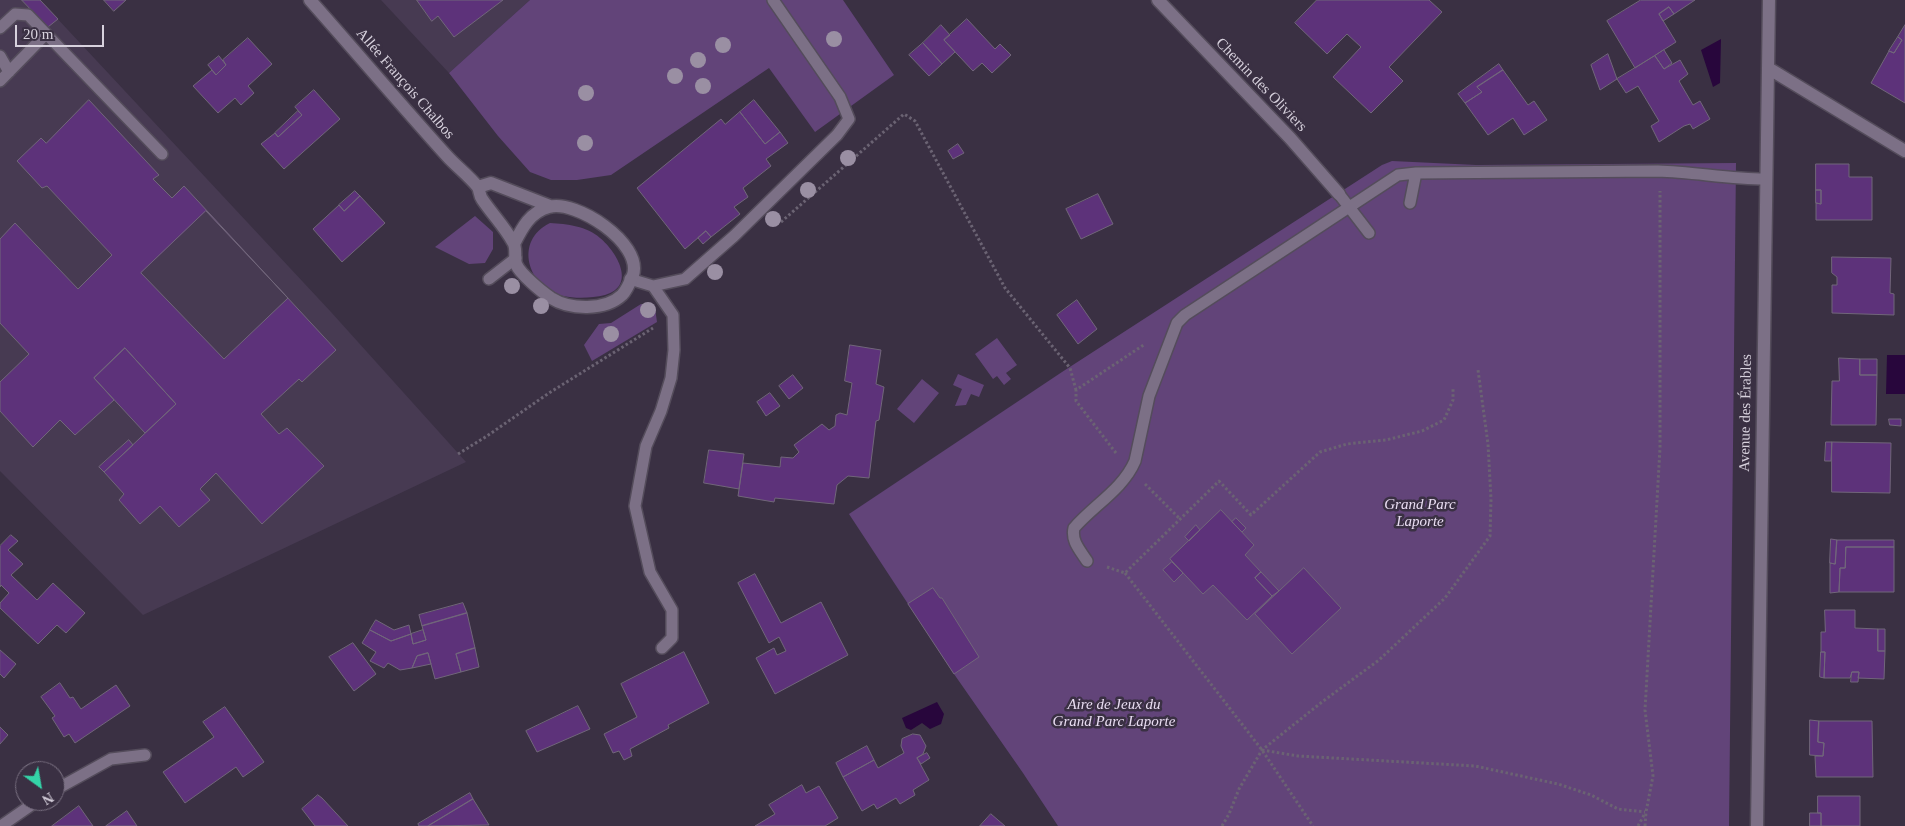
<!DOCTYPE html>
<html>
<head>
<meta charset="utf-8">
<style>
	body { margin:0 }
	#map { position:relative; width:1905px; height:826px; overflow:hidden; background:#3a3043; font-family:"Times New Roman",serif }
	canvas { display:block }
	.north { position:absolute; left:15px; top:761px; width:50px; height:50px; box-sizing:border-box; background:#3a3043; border:1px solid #797081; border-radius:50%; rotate:148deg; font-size:14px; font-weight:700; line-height:20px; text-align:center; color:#d7d1dd }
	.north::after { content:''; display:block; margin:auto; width:18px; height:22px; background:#34d4a8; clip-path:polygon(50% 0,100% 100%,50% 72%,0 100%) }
	.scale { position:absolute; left:15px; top:25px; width:89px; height:22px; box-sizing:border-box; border:2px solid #d7d1dd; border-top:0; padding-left:6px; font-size:15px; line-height:18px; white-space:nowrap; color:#d7d1dd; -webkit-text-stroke:4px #3a3043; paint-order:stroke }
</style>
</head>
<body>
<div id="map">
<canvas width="1905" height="826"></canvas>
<div class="north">N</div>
<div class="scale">20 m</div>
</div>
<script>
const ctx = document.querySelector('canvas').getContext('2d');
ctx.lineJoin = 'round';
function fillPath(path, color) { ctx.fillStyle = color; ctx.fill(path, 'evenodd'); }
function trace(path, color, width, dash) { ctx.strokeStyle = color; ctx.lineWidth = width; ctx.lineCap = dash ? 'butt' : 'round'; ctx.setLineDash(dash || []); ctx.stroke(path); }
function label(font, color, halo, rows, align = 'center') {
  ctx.font = font + ' "Times New Roman",serif'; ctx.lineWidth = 5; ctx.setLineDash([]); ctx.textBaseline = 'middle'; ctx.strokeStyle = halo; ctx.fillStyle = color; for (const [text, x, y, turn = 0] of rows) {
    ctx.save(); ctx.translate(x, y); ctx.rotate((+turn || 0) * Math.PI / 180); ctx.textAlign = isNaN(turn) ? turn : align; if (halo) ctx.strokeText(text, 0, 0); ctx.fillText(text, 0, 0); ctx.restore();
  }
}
fillPath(new Path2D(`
	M0,0H40L331,312L466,462L143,615L0,471Z
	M381,0H530L449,73Z`), '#473a52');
fillPath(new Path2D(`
	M530,0H843L894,75L815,132L769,68L611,175L577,180H551L530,172L498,136L449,73Z
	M1392,161L1476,165L1736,163L1729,826H1058L1023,773L954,674L849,514L1062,372L1382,165Z
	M475,216L493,232V249L485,263L469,264L435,247Z
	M550,223C567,224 587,226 600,238C617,252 637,286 605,295C592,298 577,299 563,296C528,288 513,241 550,223Z
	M641,304L655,308L657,322L592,361L584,345L599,324L611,323Z
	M997,338L1017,365L1006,373L1011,379L1004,385L997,376L993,379L975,354Z
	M958,374L984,385L979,397L971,394L966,405L955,406L962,389L953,385Z
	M922,379L939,393L914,423L897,409Z`), '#624479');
fillPath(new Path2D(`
	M1721,39L1720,83L1713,87L1701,50Z
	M1887,355H1905V394H1886Z
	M937,702L944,714L941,724L930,729L922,723L911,730L906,728L902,718Z`), '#28063c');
const building = new Path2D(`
	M22,0H40L58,19L48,27Z
	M104,0H126L114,11Z
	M417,0H503L454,37L438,16L432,21Z
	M1317,0H1429L1442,12L1389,67L1403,81L1371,113L1333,77L1361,47L1347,34L1327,54L1295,23Z
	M1641,0H1695L1674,14L1669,7L1659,14L1676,42L1635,68L1607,21Z
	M1669,7L1674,14L1663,21L1659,14Z
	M967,19L995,49L1000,44L1011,55L992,73L982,63L973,71L944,40Z
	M941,25L950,35L944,40L955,52L942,64L923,43Z
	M1905,25V103L1871,83L1889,51L1894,53L1902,40L1898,37Z
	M1898,37L1902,40L1894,53L1889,51Z
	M248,38L272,64L248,86L254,93L241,105L235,98L218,113L193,86L212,70L216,75L226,65L223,60Z
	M923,43L942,64L929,76L909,55Z
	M1664,50L1672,63L1664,69L1655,56Z
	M1608,54L1617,79L1600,90L1591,65Z
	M219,56L226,65L216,75L208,65Z
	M1655,56L1664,69L1680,60L1688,74L1679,81L1693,105L1700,101L1710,119L1693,129L1690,124L1684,126L1659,142L1651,126L1659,121L1638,86L1626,93L1617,79Z
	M1499,64L1503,70L1477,87L1482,92L1465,103L1458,94Z
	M1503,70L1528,105L1534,101L1547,120L1524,135L1513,118L1488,135L1465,103L1482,92L1477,87Z
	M314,90L340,119L284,169L261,144L275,133L278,137L302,115L295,107Z
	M89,100L159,175L153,179L172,198L184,186L336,350L302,382L299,379L261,414L279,434L287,428L324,466L262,524L216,473L200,489L210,500L179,527L160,506L140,524L119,500L124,494L104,472L176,404L125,348L94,378L114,400L75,435L60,420L33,447L0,411V382L29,354L0,323V239L15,223L78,289L112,255L47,186L42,188L17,161L41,138L46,143Z
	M754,100L780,132L765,144L740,112Z
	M298,111L302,115L278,137L275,133Z
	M740,112L765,144L780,132L788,143L766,159L771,166L743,188L748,197L734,207L740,214L711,237L706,231L685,249L637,188L721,119L725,124Z
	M958,144L964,153L953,159L948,151Z
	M1816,164H1849V177H1872V220H1816V203L1821,204V190H1816Z
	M1816,190H1821V204L1816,203Z
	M355,191L360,196L344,211L339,205Z
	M1098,194L1113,224L1081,239L1066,209Z
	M360,196L385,223L342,262L313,229L339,205L344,211Z
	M206,211L288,298L224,359L141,273Z
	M706,231L711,237L703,244L698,238Z
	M1832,257L1891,258L1890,293L1894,294V315L1832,313V285H1837V277L1832,273Z
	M1077,300L1097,329L1078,344L1057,315Z
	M850,345L881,350L876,384L884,387L879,420L876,421L869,478L848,476L837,485L834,504L775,498L774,502L738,496L743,463L780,467L781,457L793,458L799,452L794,445L822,424L829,430L835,426L836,415L840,413L847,415L852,383L845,381Z
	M125,348L176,404L145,433L94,378Z
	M1839,358L1860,359V375H1877L1876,425H1831L1832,381H1839Z
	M1860,359H1877V375H1860Z
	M793,375L803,388L789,399L779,386Z
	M770,393L780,406L766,416L757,402Z
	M1889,419H1901V426L1890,425Z
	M129,440L133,445L104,472L99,467Z
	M1826,442H1832L1831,461H1825Z
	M1832,442L1891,443L1890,493L1832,492Z
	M709,450L744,454L739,489L704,483Z
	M1221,510L1254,545L1245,555L1261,572L1255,578L1272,596L1247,620L1213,585L1203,594L1170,559Z
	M1236,518L1246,528L1242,532L1232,522Z
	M1196,525L1200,530L1189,541L1185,537Z
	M11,535L18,541L8,550L23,564L11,575L37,600L53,583L85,613L66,633L57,625L38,644L0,608V603L9,593L1,585L0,587V546Z
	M1831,539L1837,540L1835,564L1830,563Z
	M1837,540H1894V547H1846L1845,568H1840L1839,592L1830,593V563L1835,564Z
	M1846,547H1894V592H1839L1840,568H1845Z
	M1172,562L1183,573L1174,582L1163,570Z
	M1304,568L1341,608L1292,654L1255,614Z
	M1261,572L1279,591L1272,596L1255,578Z
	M755,574L781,623L821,602L848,655L775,694L756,658L774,648L777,655L786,651L779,637L769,643L738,583Z
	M933,588L940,598H942L979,657L954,674L908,604Z
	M463,603L467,613L422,626L419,615Z
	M1825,610H1855V628L1878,629V651H1885L1884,679L1858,678L1859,672H1852L1850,678H1824L1825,652H1821V632H1825Z
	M467,613L475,648L456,654L461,672L435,679L428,653L417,656L412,668L400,670L388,663L384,668L370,661L376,652L362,643L370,630L391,641L411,634L413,644L426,640L422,626Z
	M376,620L394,630L409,625L411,634L391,641L370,630Z
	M1878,629H1885V651H1878Z
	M423,630L426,640L413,644L411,634Z
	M353,643L376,674L354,691L329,657Z
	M475,648L479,667L461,672L456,654Z
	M0,650L16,664L4,678L0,674Z
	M684,652L709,703L668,725L669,728L630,749L632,756L624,760L619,751L613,753L604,734L637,717L621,684Z
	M1821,652H1825L1824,678L1820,677Z
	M428,653L431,664L412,668L417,656Z
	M1852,672H1859L1858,682H1851Z
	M60,683L70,698L73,697L81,709L116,685L130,706L75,743L69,734L64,737L52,718L55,716L41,697Z
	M578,706L590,729L537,752L526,731Z
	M225,707L264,762L243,777L236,767L185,803L163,772L214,737L203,722Z
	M1810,720L1819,721L1818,742L1824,743L1823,756L1810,755Z
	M1819,721H1872L1873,777H1816L1815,756H1823L1824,743L1818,742Z
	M0,727L8,735L0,744Z
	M913,734L920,735L926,746L923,754L917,758L929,780L913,790L915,795L900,804L896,798L877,809L874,804L862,811L843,777L874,760L878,768L904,753L901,746L902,739Z
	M867,746L874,760L843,777L836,763Z
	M927,753L930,758L921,764L917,758Z
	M802,785L806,793L819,786L838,818L825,826H755L775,814L769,805Z
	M470,793L473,799L428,826H419L418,824Z
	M318,795L322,798L348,826H315L302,809Z
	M1818,796H1860V826H1821V813H1818Z
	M473,799L489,825L428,826Z
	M79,806L93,826H52Z
	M127,811L137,826H106Z
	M1810,813H1821V826H1810Z
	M991,814L1005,826H980Z`);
fillPath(building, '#5d327a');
trace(building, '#71667a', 1);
const lane = new Path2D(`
	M0,28L15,14L28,15L162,154
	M0,56L9,72
	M0,81L46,34
	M1339,194L1369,233
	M1410,203L1416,173
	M489,279L516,258
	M630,279L653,286L673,315L674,350L671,378L661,411L646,446L635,506L650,572L672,610V638L662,648
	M653,286L685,279L734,236L837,135L849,119L840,97L773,0
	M1087,561C1080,550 1071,541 1074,528C1094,505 1123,489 1135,461L1149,396L1177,323L1185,315L1398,175L1416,173L1658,171C1694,172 1729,179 1765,179
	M55,790L111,759L145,755
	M1,826L37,801`);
const street = new Path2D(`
	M310,0C356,52 401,105 447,156C456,166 468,175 477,186C480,189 479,195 482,199C492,214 504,226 513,242C517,248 514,257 516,264C520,274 542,292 551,298C570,310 605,311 622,295C626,291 631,280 633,275C643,243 575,199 549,207C530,212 522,228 514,244
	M1158,0L1290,138L1339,194
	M1768,68L1905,151
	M478,187L491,183L550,206
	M1757,826L1769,0`);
trace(lane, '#544c5b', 14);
trace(street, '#544c5b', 15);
trace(new Path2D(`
	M781,222L904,114L915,121L1005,288L1070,368L1076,390
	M1116,453L1076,401V390L1145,344
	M458,454L487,436L549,393L653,328
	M1145,484L1180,519
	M1107,567L1125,573L1219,481L1251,515L1320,452L1347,444L1386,440L1422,431L1444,420L1453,400V388
	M1125,573L1262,750L1313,826
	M1262,750L1298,756L1475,766L1558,784L1591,795L1618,809L1645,812
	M1222,826L1229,814L1239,789L1262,750L1322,702L1379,660L1445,598L1490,536L1491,499L1488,444L1478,370
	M1638,826L1645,813
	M1645,826L1646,812L1653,776L1645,710L1660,448V191`), '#6b6373', 3, [2.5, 2.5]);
trace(lane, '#7c7086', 11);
trace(street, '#7c7086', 12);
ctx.fillStyle = '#9a8fa3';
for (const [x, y] of [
	[834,39],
	[723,45],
	[698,60],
	[675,76],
	[703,86],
	[586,93],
	[585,143],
	[848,158],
	[808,190],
	[773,219],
	[715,272],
	[512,286],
	[541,306],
	[648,310],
	[611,334]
]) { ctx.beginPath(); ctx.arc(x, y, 8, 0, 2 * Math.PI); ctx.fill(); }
label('15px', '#d7d1dd', '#3a3043', [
	["Allée François Chalbos",405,84,49],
	["Chemin des Oliviers",1261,85,46],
	["Avenue des Érables",1746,413,-89]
]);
label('italic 15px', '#e9ddf2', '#3a3043', [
	["Grand Parc",1420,505],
	["Laporte",1420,522],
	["Aire de Jeux du",1114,705],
	["Grand Parc Laporte",1114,722]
]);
</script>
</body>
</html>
